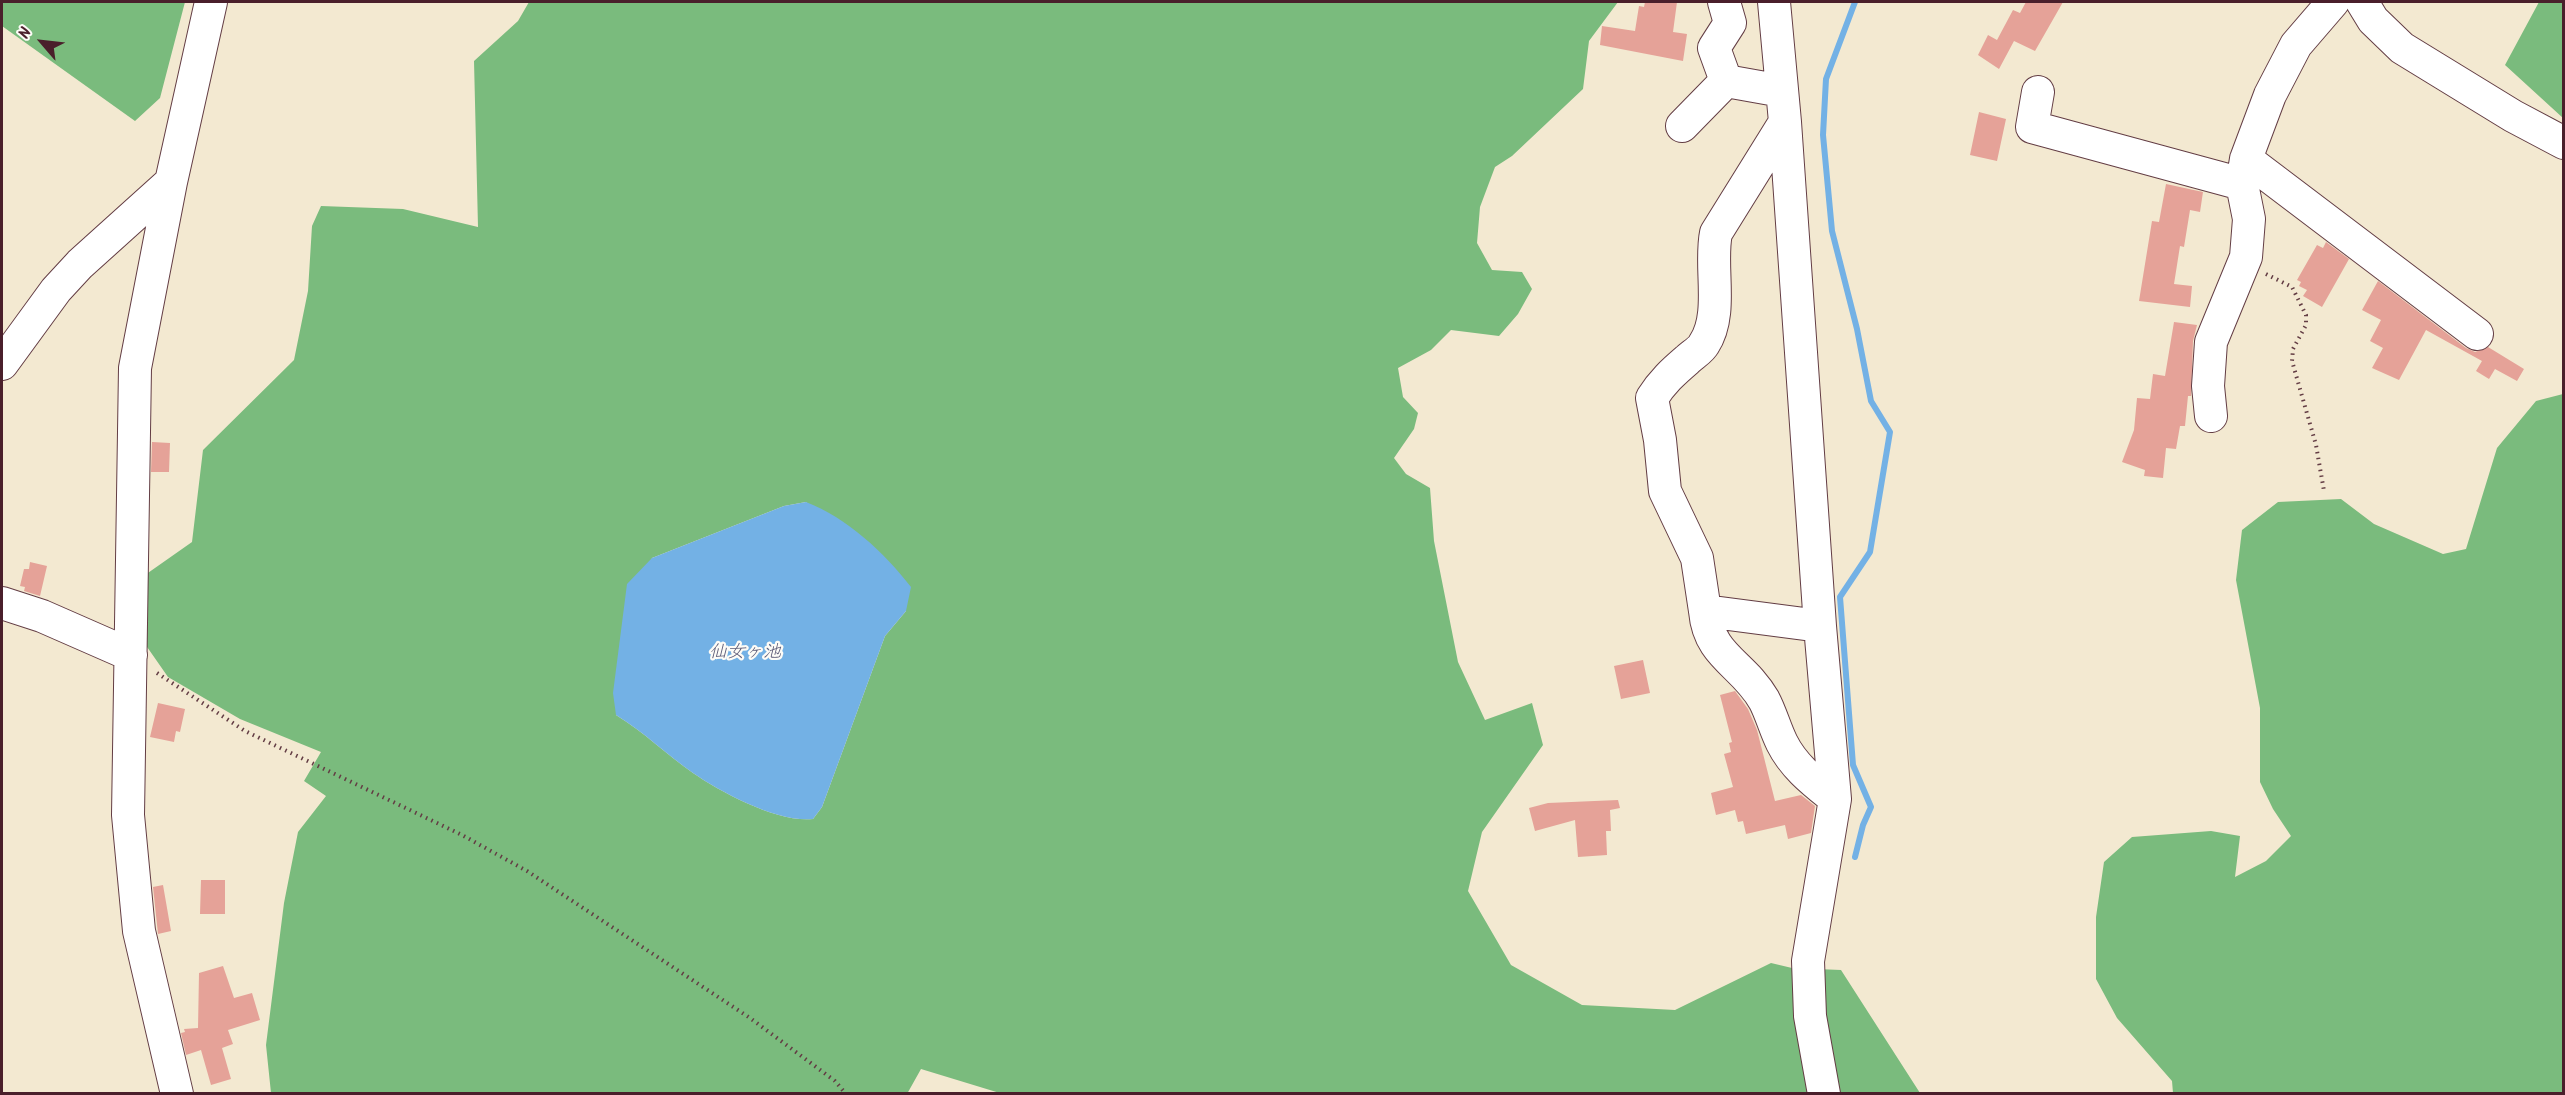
<!DOCTYPE html>
<html>
<head>
<meta charset="utf-8">
<style>
	body { margin:0 }
	#map { position:relative; width:2565px; height:1095px; overflow:hidden; background:#f3e9d1; font-family:Kalam,sans-serif }
	canvas { display:block }
	.frame { position:absolute; inset:0; border:3px solid #4a1f2b; pointer-events:none }
	.north { position:absolute; left:12px; top:12px; width:60px; height:60px; -webkit-text-stroke:4px #fdfcf7; paint-order:stroke; rotate:298deg; font-size:16px; font-weight:700; line-height:24px; text-align:center; color:#4a1f2b }
	.north::after { content:''; display:block; margin:auto; width:21px; height:27px; background:#4a1f2b; clip-path:polygon(50% 0,100% 100%,50% 72%,0 100%) }
</style>
</head>
<body>
<div id="map">
<canvas width="2565" height="1095"></canvas>
<div class="frame"></div>
<div class="north">N</div>
</div>
<script>
const ctx = document.querySelector('canvas').getContext('2d');
ctx.lineJoin = 'round';
function fillPath(path, color) { ctx.fillStyle = color; ctx.fill(path, 'evenodd'); }
function trace(path, color, width, dash) { ctx.strokeStyle = color; ctx.lineWidth = width; ctx.lineCap = dash ? 'butt' : 'round'; ctx.setLineDash(dash || []); ctx.stroke(path); }
function label(font, color, halo, rows, align = 'center') {
  ctx.font = font + ' Kalam,"Klee One",sans-serif'; ctx.lineWidth = 4.5; ctx.setLineDash([]); ctx.textBaseline = 'middle'; ctx.strokeStyle = halo; ctx.fillStyle = color; for (const [text, x, y, turn = 0] of rows) {
    ctx.save(); ctx.translate(x, y); ctx.rotate((+turn || 0) * Math.PI / 180); ctx.textAlign = isNaN(turn) ? turn : align; if (halo) ctx.strokeText(text, 0, 0); ctx.fillText(text, 0, 0); ctx.restore();
  }
}
fillPath(new Path2D(`
	M2,2H185L160,98L135,121L2,26Z
	M529,2H1618L1589,41L1583,89L1512,156L1495,167L1480,207L1477,243L1492,270L1522,272L1532,289L1518,314L1499,336L1451,330L1431,350L1398,368L1403,397L1418,413L1414,429L1394,458L1406,474L1430,488L1434,541L1458,662L1485,720L1532,703L1543,745L1482,832L1468,891L1511,965L1582,1005L1675,1010L1771,963L1792,968L1841,970L1920,1093L1003,1094L921,1069L907,1094L271,1093L266,1045L284,903L298,832L326,796L304,781L321,752L240,719L168,677L145,644V575L192,542L203,450L294,360L308,291L312,226L321,206L403,209L478,227L474,61L518,21ZM806,502L906,611L885,636L822,807L813,819C779,823 722,793 693,773C667,755 644,732 616,715L652,558L784,506Z
	M2539,2H2563V118L2505,65Z
	M2563,394V1093H2173L2172,1081L2117,1018L2096,979V917L2104,862L2132,837L2211,831L2240,836L2235,877L2266,861L2291,836L2273,809L2260,782V708L2236,580L2242,530L2278,502L2341,499L2374,524L2443,554L2466,549L2497,448L2536,401Z`), '#7abb7d');
fillPath(new Path2D(`
	M806,502C847,518 884,552 911,587L906,611L885,636L822,807L813,819C779,823 722,793 693,773C667,755 644,732 616,715L613,693L627,584L652,558L784,506Z`), '#73b1e5');
trace(new Path2D(`
	M1855,2L1826,79L1823,135L1832,231L1857,329L1871,401L1890,432L1870,552L1840,597L1853,765L1871,807L1863,825L1855,857`), '#73b1e5', 6);
fillPath(new Path2D(`
	M1645,2H1677L1673,32L1687,34L1683,61L1600,45L1602,26L1635,31L1639,6L1644,7Z
	M2026,2H2063L2035,51L2014,41L1999,69L1978,55L1988,35L1997,40L2013,10L2020,13Z
	M1979,112L2006,119L1997,161L1970,155Z
	M2166,184L2203,192L2200,212L2190,210L2184,247L2180,246L2174,284L2192,286L2190,307L2139,301L2152,221L2159,222Z
	M2326,242L2349,259L2322,307L2303,296L2307,290L2299,286L2301,282L2297,280L2317,245L2323,248Z
	M2378,281L2466,348L2475,352L2488,347L2524,369L2517,381L2495,369L2489,379L2476,371L2482,361L2426,330L2399,380L2372,368L2383,348L2370,341L2381,320L2362,310Z
	M2174,322L2197,325L2193,341L2191,396H2188L2185,426H2180L2176,449L2166,448L2163,478L2144,476L2145,470L2122,462L2134,430L2137,398L2150,399L2153,374L2165,376Z
	M152,442L170,443L169,472H151Z
	M30,562L47,566L40,596L24,591L25,587L20,586L24,569H29Z
	M1643,660L1650,693L1621,699L1614,666Z
	M1735,691L1748,709L1757,730L1775,801L1801,795L1815,806L1811,833L1788,839L1785,825L1746,834L1743,821L1738,822L1735,810L1716,815L1711,793L1733,787L1724,754L1731,752L1729,743L1732,742L1720,695Z
	M158,703L185,709L180,732L176,731L174,742L150,737Z
	M1618,800L1620,808L1610,810L1611,831H1606L1607,855L1578,857L1575,820L1535,831L1529,808L1548,803Z
	M201,880H225V914H200Z
	M163,885L171,931L158,934L153,887Z
	M223,966L234,998L252,993L260,1020L228,1030L233,1044L222,1048L231,1079L211,1085L201,1050L186,1055L181,1033L185,1032L184,1029L198,1028L199,973Z`), '#e5a298');
const minor = new Path2D(`
	M1724,2L1730,23L1714,48L1726,81L1782,91
	M1774,2L1785,122L1820,626L1835,799L1808,961L1810,1016L1824,1094
	M2362,2L2373,20L2402,48L2513,116L2564,143
	M2038,92L2032,127L2242,184
	M1785,122L1716,233C1709,266 1724,314 1704,344C1701,350 1692,355 1687,360C1673,372 1662,382 1652,398L1660,440L1665,491L1697,558L1705,611L1820,626
	M1682,126L1726,81
	M2246,159L2477,334
	M2,364L56,290L80,264L171,182
	M2211,416L2208,386L2211,342L2246,257L2249,219L2242,184L2246,159L2270,95L2296,45L2333,2
	M2,603L42,616L131,655
	M1705,611C1709,657 1743,663 1764,700C1771,713 1775,729 1782,743C1794,767 1814,782 1835,799
	M177,1094L139,931L128,815L135,368L171,182L211,2`);
trace(minor, '#633d44', 34);
trace(new Path2D(`
	M2266,274L2292,287L2306,315V325L2293,349L2292,361L2316,445L2324,491
	M157,673L245,731L462,835L527,871L750,1018L835,1081L846,1094`), '#633d44', 4, [1.5, 4.5]);
trace(minor, '#fff', 32);
label('italic 18px', '#5a5975', '#fdfcf7', [
	["仙女ヶ池",745,654]
]);
</script>
</body>
</html>
